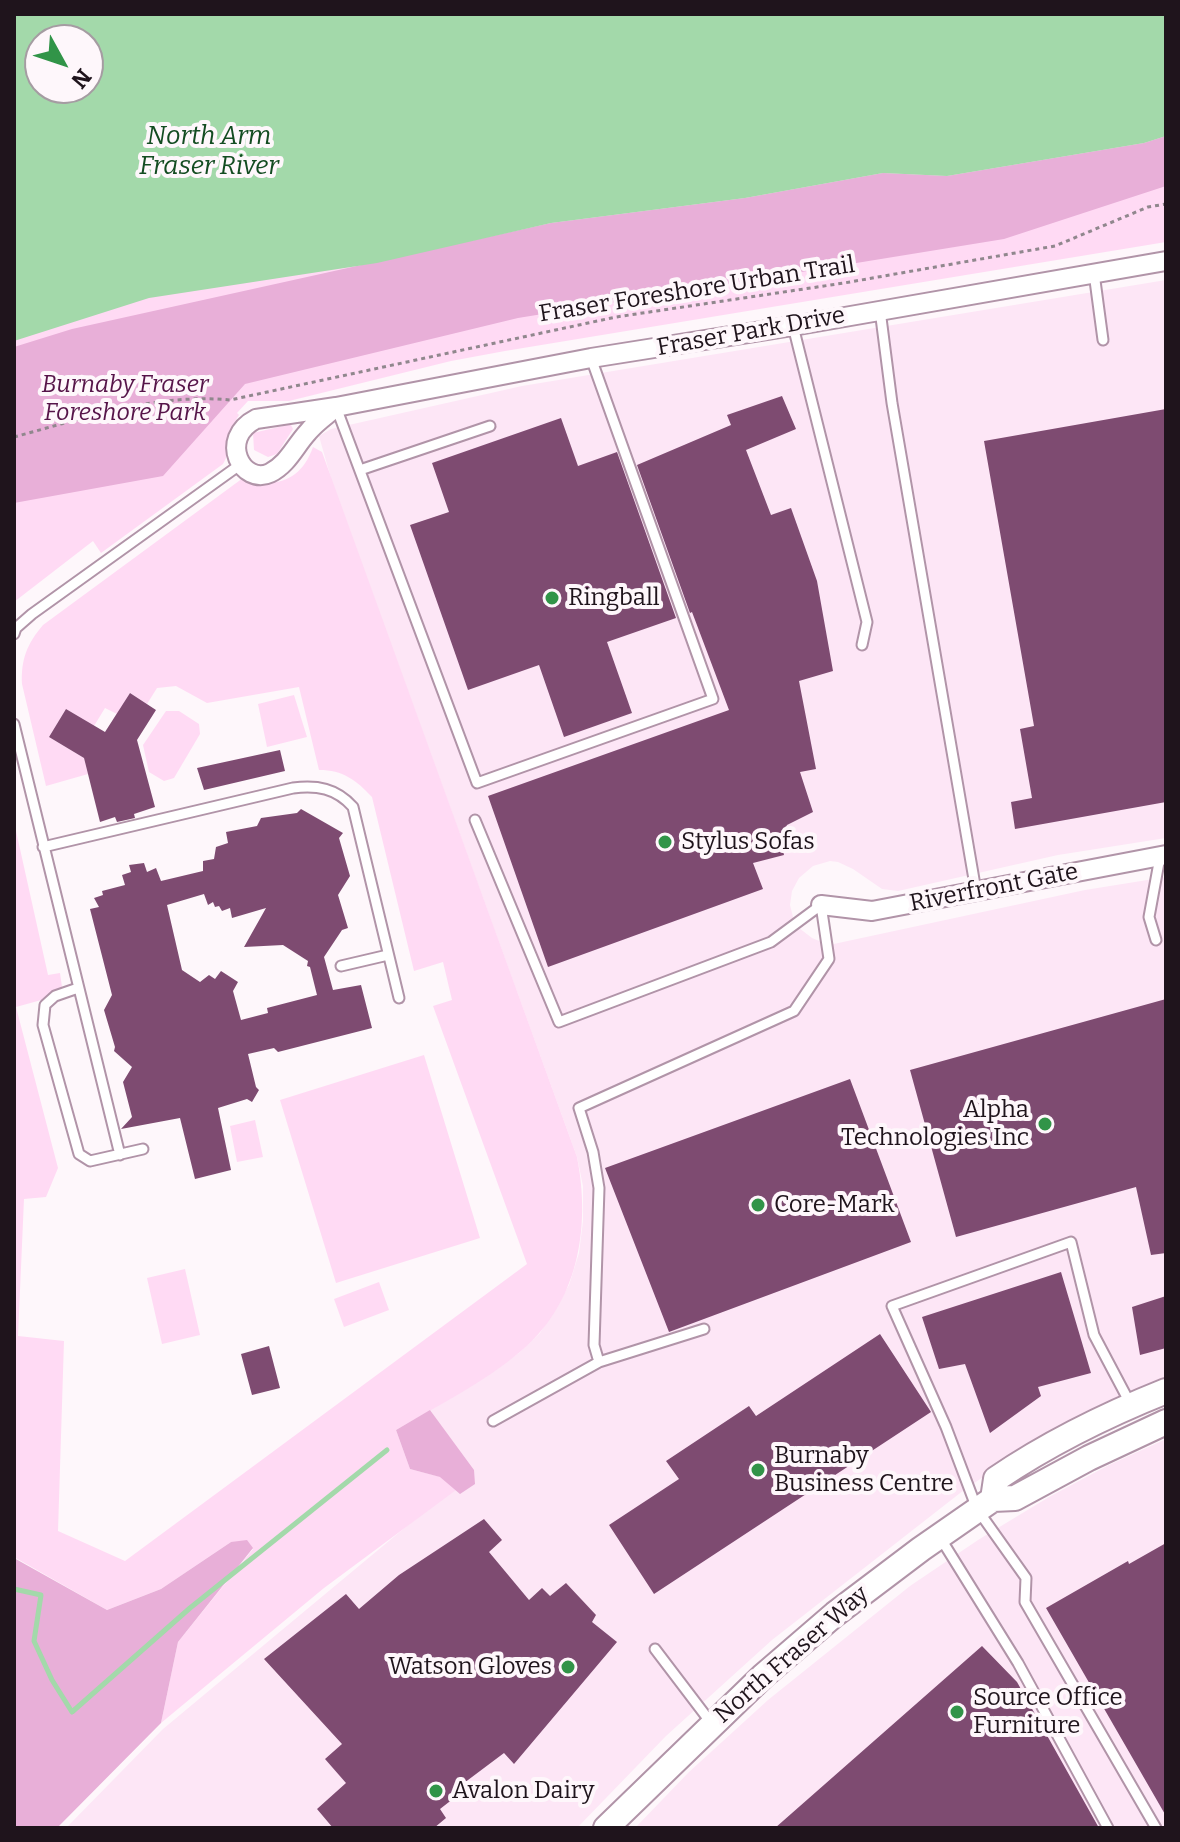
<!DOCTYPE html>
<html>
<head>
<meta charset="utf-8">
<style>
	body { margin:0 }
	#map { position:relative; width:1180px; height:1842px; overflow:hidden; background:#fef7fb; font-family:Bitter,serif }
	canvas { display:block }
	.frame { position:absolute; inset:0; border:16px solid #1f141c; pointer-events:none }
	.north { position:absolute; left:24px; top:24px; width:80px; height:80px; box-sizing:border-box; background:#fef7fb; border:2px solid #a59ca2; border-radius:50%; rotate:130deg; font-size:22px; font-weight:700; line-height:32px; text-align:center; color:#1f141c }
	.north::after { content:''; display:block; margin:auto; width:28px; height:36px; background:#319448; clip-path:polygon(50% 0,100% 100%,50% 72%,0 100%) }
</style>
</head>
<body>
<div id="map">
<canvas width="1180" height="1842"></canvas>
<div class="frame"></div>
<div class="north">N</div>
</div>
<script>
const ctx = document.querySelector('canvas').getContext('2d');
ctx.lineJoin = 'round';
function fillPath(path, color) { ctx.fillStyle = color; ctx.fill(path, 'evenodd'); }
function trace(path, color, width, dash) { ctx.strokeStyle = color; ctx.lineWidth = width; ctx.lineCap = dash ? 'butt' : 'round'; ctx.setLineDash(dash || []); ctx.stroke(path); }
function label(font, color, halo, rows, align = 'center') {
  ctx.font = font + ' Bitter,serif'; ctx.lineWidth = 8; ctx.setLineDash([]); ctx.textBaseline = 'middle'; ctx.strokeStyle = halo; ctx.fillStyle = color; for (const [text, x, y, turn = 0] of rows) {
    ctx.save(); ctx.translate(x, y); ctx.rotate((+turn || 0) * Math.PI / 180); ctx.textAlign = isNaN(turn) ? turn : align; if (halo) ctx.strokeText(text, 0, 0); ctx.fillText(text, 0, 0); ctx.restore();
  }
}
fillPath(new Path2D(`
	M1166,280V838L1058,855L898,891L882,889L853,869L838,862L830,861L813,866L799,878L792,891L790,905L794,921L799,928L812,938L829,945L1085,890L1166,877V1379L1080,1416L1048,1433L964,1490L772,1640L666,1736L577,1828H66L163,1729L473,1471L430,1410L519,1353L540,1333L569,1285L579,1253L583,1221V1186L577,1157L332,482L319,436L331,429L522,386Z
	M1166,1439V1828H635L689,1772L768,1700L910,1586L978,1540L1049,1497L1109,1465Z`), '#fde6f6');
fillPath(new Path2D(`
	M1166,105V242L505,351L451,361L289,401H248L237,413L239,415C225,436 233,448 223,464L101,553L93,541L14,602V328L25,312Z
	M287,425H291L293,429L277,454L268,457L254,450L253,433Z
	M313,447L322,452L577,1157C591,1228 578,1304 520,1352C483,1383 437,1406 396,1430L410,1469L441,1477L456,1490L324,1588L161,1723L178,1642L253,1549L231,1542L161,1589L107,1610L14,1557V822L48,975L60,973L63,994L16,1007L58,1168L46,1197L24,1199L18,1336L64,1341L58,1531L125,1561L527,1264L433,1006L452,1000L443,962L414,971L372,797C356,780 343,770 319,770L299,687L207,703L176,686L157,688L147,704L130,693L117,714L105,708L94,726L66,709L49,737L84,758L88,774L46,786L22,684C21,659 27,644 43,625L243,478C276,489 301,481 313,447Z
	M294,695L307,737L267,747L258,704Z
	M166,711H179L199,724L200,734L174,778L164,781L149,772L143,745Z
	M424,1055L480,1238L336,1283L280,1100Z
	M255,1120L263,1157L237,1162L230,1126Z
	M185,1269L200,1335L162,1344L147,1278Z
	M379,1282L389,1310L344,1327L334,1299Z`), '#ffdaf4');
fillPath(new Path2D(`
	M1166,136V186L1004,239L518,318L245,384L163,476L14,503V347L72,329L551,223L745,198L883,173L947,176L1144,143Z
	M430,1410L474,1470L475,1484L460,1494L440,1477L410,1469L396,1430Z
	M247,1540L253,1548L178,1642L161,1723L57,1828H14V1558L107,1610L161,1589L231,1542Z`), '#e8afd8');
fillPath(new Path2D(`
	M14,14H1166V136L1144,143L947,176L883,173L745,198L551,223L377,263L149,298L14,341ZM40,40H88V88H40Z`), '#a3d9aa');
trace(new Path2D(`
	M14,1589L41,1595L34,1641L52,1680L72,1712L190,1608L387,1450`), '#a3d9aa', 5);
fillPath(new Path2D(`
	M782,396L796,429L746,450L771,515L791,508L817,581L833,671L799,681L816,769L800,772L813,812L787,825L780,839L784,855L753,863L763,889L548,967L488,796L729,710L692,612L690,613L637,465L731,425L727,415Z
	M1166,409V802L1015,829L1011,802L1032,798L1020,729L1034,726L984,441Z
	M561,418L578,466L617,452L676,618L607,642L632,713L564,737L539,665L468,690L410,525L449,512L432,463Z
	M130,693L156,710L137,740L155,807L134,814L135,818L117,822L115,817L100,822L84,758L49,737L66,709L105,732Z
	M280,750L285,771L204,790L197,768Z
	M301,809L343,833L339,838L350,876L338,895L348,928L342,930L324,957L333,990L361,985L372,1028L278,1052L274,1048L248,1054L256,1087L259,1090L252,1102L247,1099L218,1108L231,1170L195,1179L180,1118L121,1129L132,1117L123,1082L132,1067L114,1051L115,1047L104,1010L112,995L90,909L99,907L94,898L103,895L102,891L125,885L122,875L131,872L129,865L144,863L147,872L156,868L161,881L203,871V861L214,859L216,847L228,843L226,832L257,826L261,818L297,813ZM204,894L208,905L213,902L215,907L219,906L222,911L230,908L232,918L266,908L244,947L283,945L308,961L307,966L310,967L317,995L267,1008L268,1013L241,1020L233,991L238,982L221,971L215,979L209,975L200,982L182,970L167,905Z
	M1166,999V1253L1151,1255L1136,1187L956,1237L910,1070Z
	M850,1079L911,1242L669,1332L605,1168Z
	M1061,1272L1091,1373L1038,1387L1041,1396L990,1433L965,1364L939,1369L922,1317Z
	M1166,1296V1348L1140,1355L1132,1307Z
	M880,1334L931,1412L654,1594L609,1525L679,1479L666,1461L749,1406L756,1416Z
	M269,1346L280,1388L252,1395L241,1354Z
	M484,1519L502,1540L489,1552L529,1600L542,1588L550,1596L566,1583L596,1615L592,1622L617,1642L514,1764L504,1753L464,1783L467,1788L440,1809L446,1818L434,1828H333L317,1809L346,1783L325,1759L342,1744L264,1659L346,1594L359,1609L399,1575Z
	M1166,1543V1816L1046,1608L1128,1561L1129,1564Z
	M982,1646L1017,1682L1099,1828H775Z`), '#7e4b71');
const lane = new Path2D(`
	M1094,273L1103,340
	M880,310L892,403L976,891
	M793,326L867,622L862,645
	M336,407L477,783L713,699L591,358
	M360,470L490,426
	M14,634L16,628L32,614L241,464
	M14,724L120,1155
	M475,820L559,1022L771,942L821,905L829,959L794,1011L579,1108L593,1152L599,1188L594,1345L599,1362L493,1421
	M43,847L293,788C317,785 336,788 353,807L399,998
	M1156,940L1149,917L1160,857
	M341,966L388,955
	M78,988L55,996L45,1005L43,1025L79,1154L90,1161L143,1149
	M599,1362L704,1329
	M1131,1405L1094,1335L1071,1242L892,1306L946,1427L977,1509L1026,1578L1025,1602L1156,1828
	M941,1539L1018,1663L1108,1828
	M655,1649L712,1724`);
const street = new Path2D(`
	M336,407C327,415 316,422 308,432C295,446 288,464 270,473C243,486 217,439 256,419L336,407L591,358L793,326L1166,261
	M821,905L872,911L1166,855`);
const secondary = new Path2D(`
	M993,1499L996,1479C1049,1443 1106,1415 1166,1391
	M606,1828L763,1676L835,1614L921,1549L993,1499L1015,1498L1089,1458L1166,1422`);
trace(lane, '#b194a8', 13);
trace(street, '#b194a8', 22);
trace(secondary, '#b194a8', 28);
trace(new Path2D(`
	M14,437C85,418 156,393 230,400L616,317L844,283L1055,246L1148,207L1166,204`), '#90878d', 3, [4, 4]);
trace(lane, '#fff', 9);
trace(street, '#fff', 18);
trace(secondary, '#fff', 24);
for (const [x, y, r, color] of [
	[552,598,8,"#319448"],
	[665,842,8,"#319448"],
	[1045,1124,8,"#319448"],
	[758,1205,8,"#319448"],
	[758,1470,8,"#319448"],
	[568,1667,8,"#319448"],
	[957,1712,8,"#319448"],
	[436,1791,8,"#319448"]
]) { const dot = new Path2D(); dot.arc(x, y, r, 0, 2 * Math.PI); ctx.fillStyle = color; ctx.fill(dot); trace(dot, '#fef7fb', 3); }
label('24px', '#1f141c', '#fef7fb', [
	["Fraser Foreshore Urban Trail",697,290,-9],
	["Fraser Park Drive",751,332,-10],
	["Riverfront Gate",994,888,-11],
	["North Fraser Way",792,1655,-41]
]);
label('italic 24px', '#561449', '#fef7fb', [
	["Burnaby Fraser",125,385],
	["Foreshore Park",125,413]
]);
label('24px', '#1f141c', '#fef7fb', [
	["Ringball",568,598],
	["Stylus Sofas",681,842],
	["Alpha",1029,1110,"right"],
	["Technologies Inc",1029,1138,"right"],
	["Core-Mark",774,1205],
	["Burnaby",774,1456],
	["Business Centre",774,1484],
	["Watson Gloves",552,1667,"right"],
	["Source Office",973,1698],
	["Furniture",973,1726],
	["Avalon Dairy",452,1791]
], 'left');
label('italic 26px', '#134c21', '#fef7fb', [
	["North Arm",209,137],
	["Fraser River",209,167]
]);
</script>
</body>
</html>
